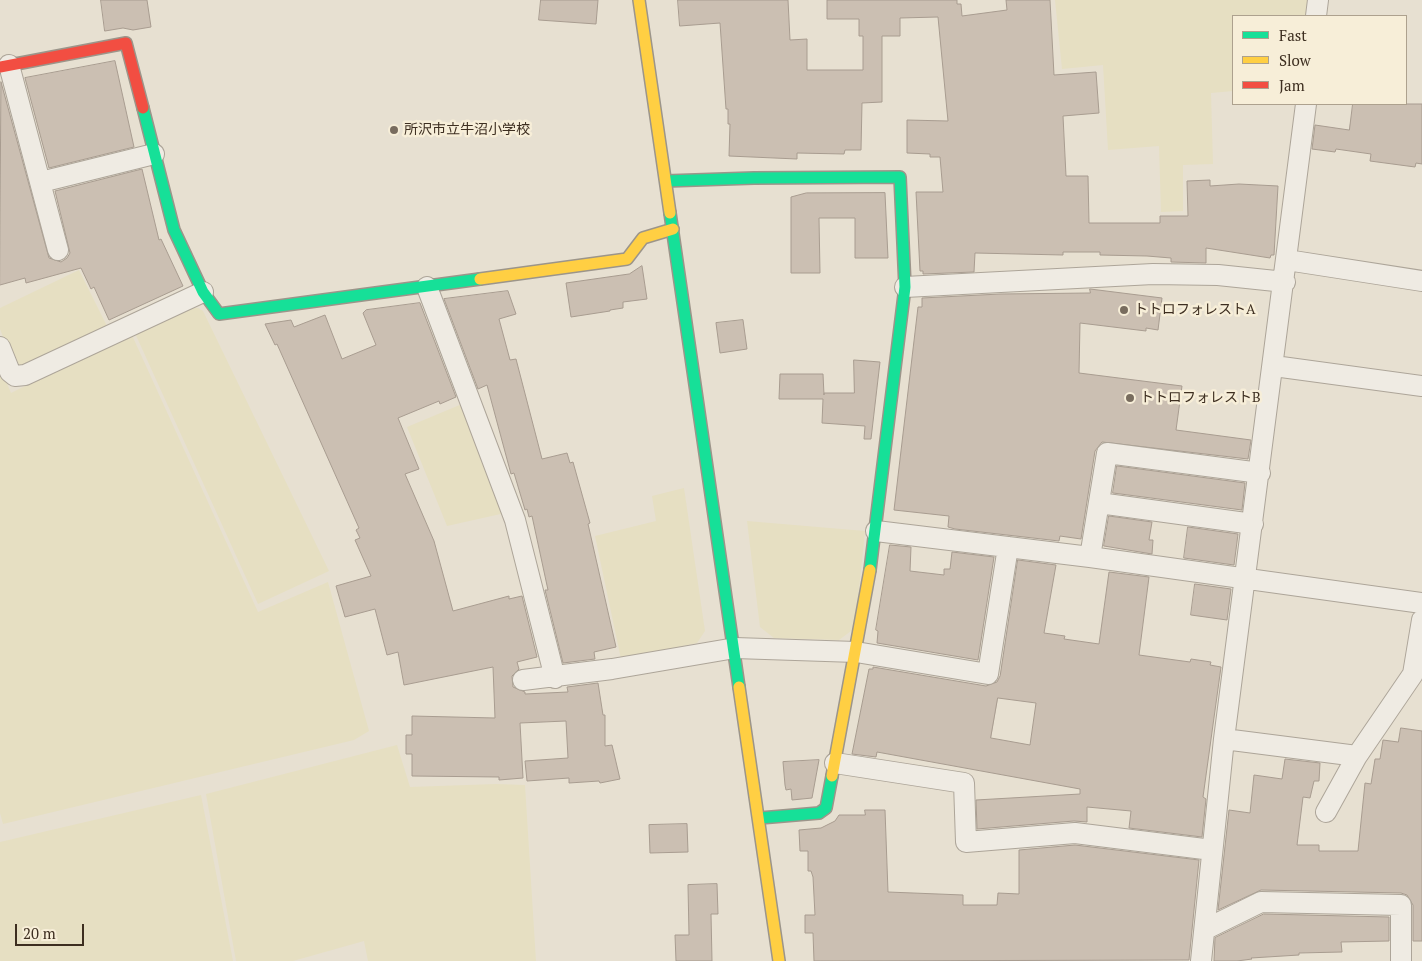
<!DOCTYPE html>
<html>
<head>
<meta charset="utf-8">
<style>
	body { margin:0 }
	#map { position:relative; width:1422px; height:961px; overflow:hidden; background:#e7e0d1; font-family:"PT Serif",serif }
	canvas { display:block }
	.legend { position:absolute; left:1232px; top:15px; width:175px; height:90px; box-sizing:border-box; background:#f7eed8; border:1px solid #ada18e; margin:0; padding:6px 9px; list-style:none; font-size:15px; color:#3d2e20 }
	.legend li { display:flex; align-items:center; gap:10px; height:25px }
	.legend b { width:25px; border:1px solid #ada18e }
	.scale { position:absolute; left:15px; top:924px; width:69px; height:22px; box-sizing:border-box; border:2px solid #3d2e20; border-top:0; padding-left:6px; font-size:15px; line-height:18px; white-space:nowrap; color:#3d2e20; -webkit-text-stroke:4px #f7eed8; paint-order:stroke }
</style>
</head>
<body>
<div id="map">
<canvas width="1422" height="961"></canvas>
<ul class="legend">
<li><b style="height:6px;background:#16e098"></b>Fast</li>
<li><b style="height:6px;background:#ffcf43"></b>Slow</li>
<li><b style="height:6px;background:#f24e42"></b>Jam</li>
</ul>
<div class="scale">20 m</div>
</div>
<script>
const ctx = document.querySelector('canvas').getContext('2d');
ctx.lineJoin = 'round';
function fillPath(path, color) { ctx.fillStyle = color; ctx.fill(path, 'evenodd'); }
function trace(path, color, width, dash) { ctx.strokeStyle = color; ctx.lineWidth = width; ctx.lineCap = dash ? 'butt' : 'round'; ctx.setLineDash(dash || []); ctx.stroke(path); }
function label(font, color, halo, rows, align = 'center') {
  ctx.font = font + ' "PT Serif","Noto Sans JP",serif'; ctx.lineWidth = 5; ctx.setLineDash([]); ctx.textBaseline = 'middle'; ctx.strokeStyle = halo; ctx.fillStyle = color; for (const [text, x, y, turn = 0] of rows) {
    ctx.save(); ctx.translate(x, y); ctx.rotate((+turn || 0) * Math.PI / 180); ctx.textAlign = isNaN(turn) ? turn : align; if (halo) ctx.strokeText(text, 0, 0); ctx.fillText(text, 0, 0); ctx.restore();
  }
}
fillPath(new Path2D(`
	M1055,0H1308L1307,16H1233V91L1211,93L1213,164L1183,165V211L1161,212L1159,146L1108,150L1103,65L1062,69Z
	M79,270L109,330L25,369L14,365L0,329V308Z
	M192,308H198L203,311L329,571L258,604L134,331Z
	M131,333L258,612L328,582L369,731L354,740L3,824L0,813V367L11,393Z
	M462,404L505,513L447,526L407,427Z
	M684,488L705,631L697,643L621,659L595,536L656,521L652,496Z
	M747,521L865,531L855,628L839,640L774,638L760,627Z
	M397,745L410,787L496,784L525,785L536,961H368L364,941L293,961H236L206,794Z
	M201,795L233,961H0V842Z`), '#e6dfc2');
const building = new Path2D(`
	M101,0H147L151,27L133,30L123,28L105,31Z
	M541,0H598L596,24L539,20Z
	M678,0H788L790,40L807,39V70H863V36H859V19H827V0H957V4H961L962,16L1007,10L1006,0H1050L1054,75L1096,72L1099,113L1063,116L1066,176H1088L1089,223H1160V216H1188L1187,181L1210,180V186L1239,184L1278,186L1274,255H1271L1270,258L1206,248V263L1171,262V258L1147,256L1100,255V252H1063V255L975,253L974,272L923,274V271H920L916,192H943L940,157H930V154L907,153V120L948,121L938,17L900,18V36H882V102L862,103L861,150H845L844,154L797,153V159L729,156L730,124H728V109H726L720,23L680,26Z
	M115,61L134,147L49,168L25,78Z
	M1,82L49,258L61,262L67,258L70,253L55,191L142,169L159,240L161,239L183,286L109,320L94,287L91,289L81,268L26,283L25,278L0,285Z
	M1353,104H1422V164L1416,163L1415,167L1370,161L1371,154L1336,149L1335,152L1312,149L1315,125L1349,130Z
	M885,193L888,258H855V218H819L820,273H791V197L806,193Z
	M642,266L647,299L623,302V308L610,310V311L571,317L566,283L629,274Z
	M1090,289L1162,298L1158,330L1146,328V331L1080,323L1079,373L1182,386L1176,430L1251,440L1248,459L1102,442L1095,451L1081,539L1060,536L1059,541L955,529L948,527L949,516L894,510L918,307H922V298L1000,294L1090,293Z
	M508,291L516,314L499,319L510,360L516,359L542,459L567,453L570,463L573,462L590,523L588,524L616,647L594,652L595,659L563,663L545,590H548L532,516L529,517L527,509L525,510L514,473L511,474L487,385L478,389L444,299Z
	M420,303L456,397L440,404L439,401L398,418L419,469L405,474L434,541L453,611L509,596V599L522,596L537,657L517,662L519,669L512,676L513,687L525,692V694L568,692L567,687L598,683L603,715H605V746L612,745L620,779L600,783L599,781L569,783V778L527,781L525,761L568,758L566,721L520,723L523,778L499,780V777L412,776V754H406V735H412V716L495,718L493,667L404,685L398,652L387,655L375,609L345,617L336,586L371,576L355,540L360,538L356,530L359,528L277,344L275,345L265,324L291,320L294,327L325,315L342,359L376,345L363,313L366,310Z
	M743,320L747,349L720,353L716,323Z
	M854,360L880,362L871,439H864L865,426L822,423L823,399H779L780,374H823L824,395V393H854Z
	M1117,466L1245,483L1242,510L1113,493Z
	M1109,516L1152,522L1149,540H1153L1152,554L1104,546Z
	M1188,527L1238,534L1234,565L1184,558Z
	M890,545L911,547L910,571L944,575V569H950L952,552L994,557L978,660L877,643L878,631L876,630Z
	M1018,560L1056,565L1044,633L1065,636L1064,639L1099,644L1109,572L1149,577L1139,655L1190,662L1191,659L1211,662L1210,665L1221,667L1203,797L1206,799L1202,837L1129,828L1131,811L1087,807V822L1074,821L977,829L976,800L1080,794V789L877,752L876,757L852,754L869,669H873V667L986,686L997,682L1000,676ZM998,698L1036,703L1030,745L991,738Z
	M1195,584L1231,589L1227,620L1191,615Z
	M1401,728L1422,731V941H1413V905L1407,895L1401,893L1261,890L1218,910L1229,810L1250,813L1254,775L1282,779L1285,759L1320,763L1319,781H1314L1310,798L1303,797L1297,845H1319V851H1358L1365,783L1371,784L1375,759H1380L1383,740L1398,742Z
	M819,760L812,798L792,800L791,789L786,790L785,785L783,762Z
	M865,810H885L888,892L963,895V905H997L998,893L1019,894V850L1075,845L1199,860L1189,960L814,961L813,933H805V915H815L813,877L811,871H808V851H800L799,830L821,828L835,821L839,815H865Z
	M687,824L688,852L650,853L649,825Z
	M717,884L718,914H711L712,961H676L675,935H689L688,885Z
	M1264,914L1389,917V941L1341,942L1342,952L1299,953V955L1251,958L1252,959L1237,961H1214L1215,938Z`);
fillPath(building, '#cbbfb2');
trace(building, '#a89c90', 1);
const street = new Path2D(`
	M1316,16L1318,0
	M9,65L58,250
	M41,182L154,154
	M1287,260L1422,281
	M427,287L515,520L555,678
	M905,287L1153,274L1218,275L1285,282
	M0,347L10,372L15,376L25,375L203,292
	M1274,366L1422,386
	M1099,503L1253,524
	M876,531L1090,557L1422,603
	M1090,557L1107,453L1260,473
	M523,680L612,669L735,648L856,652L988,674L1008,547
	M1224,739L1357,756
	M835,763L964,783L966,842L1075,833L1212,850
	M1326,812L1357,756L1413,674L1422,620
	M1206,929L1261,902L1401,905V961
	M1201,961L1224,739L1306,104`);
const fast = new Path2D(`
	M143,108L174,230L203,292L219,314L480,279
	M666,181L754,178L900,177L905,287L870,570
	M670,213L739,687
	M760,818L819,813L826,808L832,776`);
const slow = new Path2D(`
	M639,0L670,213
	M480,279L627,259L643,238L673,229
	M739,687L779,961
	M832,776L870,570`);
const jam = new Path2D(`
	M0,67L126,43L143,108`);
trace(street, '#ada599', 22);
trace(fast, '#9c958a', 14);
trace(slow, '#9c958a', 14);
trace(jam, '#9c958a', 14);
trace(street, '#efebe3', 20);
trace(fast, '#16e098', 11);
trace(slow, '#ffcf43', 11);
trace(jam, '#f24e42', 11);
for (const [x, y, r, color] of [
	[394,130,5,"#786c5e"],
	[1124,310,5,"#786c5e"],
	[1130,398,5,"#786c5e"]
]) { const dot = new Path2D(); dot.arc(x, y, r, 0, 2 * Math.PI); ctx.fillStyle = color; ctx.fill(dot); trace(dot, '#f7eed8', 2); }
label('14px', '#3d2e20', '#f7eed8', [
	["所沢市立牛沼小学校",404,130],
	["トトロフォレストA",1134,310],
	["トトロフォレストB",1140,398]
], 'left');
</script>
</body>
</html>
